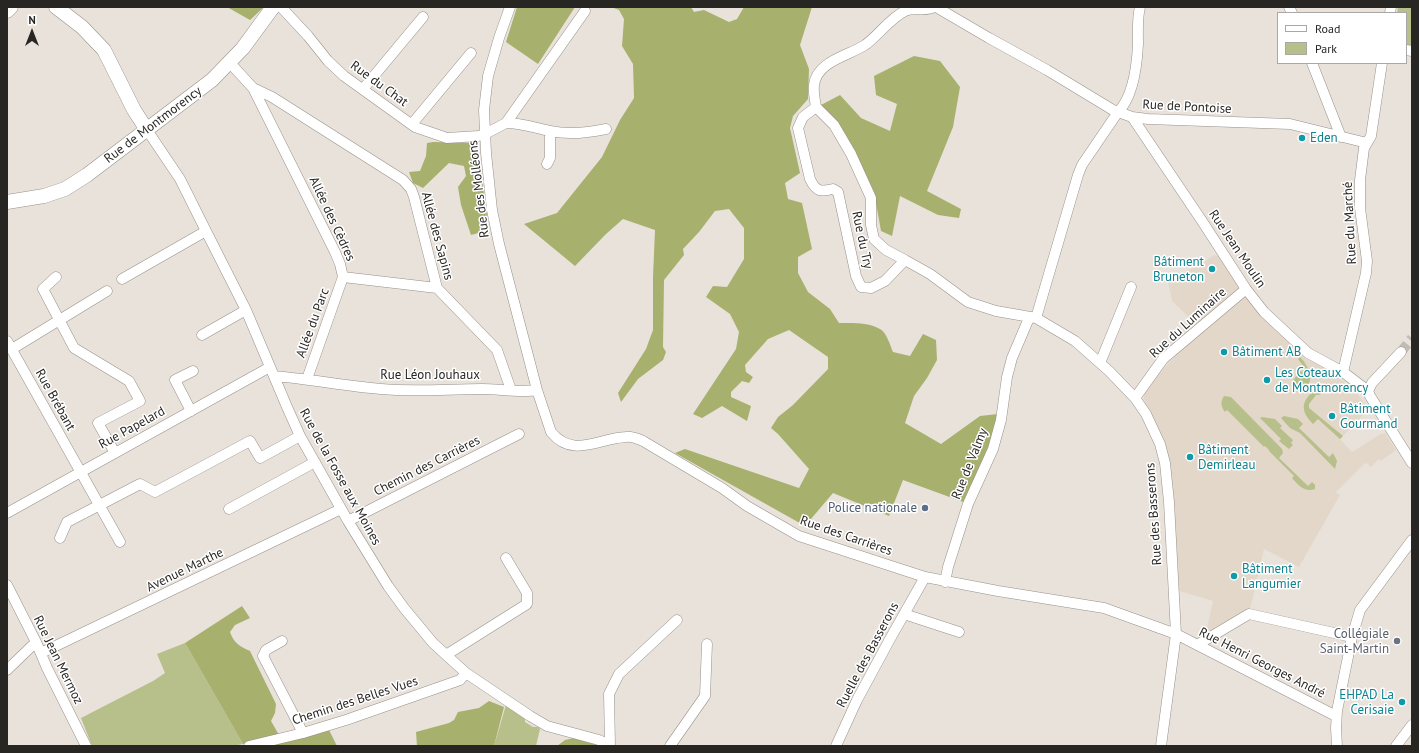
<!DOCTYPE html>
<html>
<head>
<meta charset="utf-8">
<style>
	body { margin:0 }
	#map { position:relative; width:1419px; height:753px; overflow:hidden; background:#e9e2db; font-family:"PT Sans",sans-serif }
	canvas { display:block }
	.frame { position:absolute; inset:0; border:8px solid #282623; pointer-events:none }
	.legend { position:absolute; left:1277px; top:12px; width:130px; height:52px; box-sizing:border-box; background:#fff; border:1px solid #a9a8a7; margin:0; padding:5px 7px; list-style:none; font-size:12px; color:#282623 }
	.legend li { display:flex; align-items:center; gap:8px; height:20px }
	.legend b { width:20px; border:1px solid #a9a8a7 }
	.north { position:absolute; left:12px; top:12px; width:40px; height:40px; -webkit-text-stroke:3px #fff; paint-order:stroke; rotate:0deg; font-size:11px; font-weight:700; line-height:16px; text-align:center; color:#282623 }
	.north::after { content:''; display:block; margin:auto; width:14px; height:18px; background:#282623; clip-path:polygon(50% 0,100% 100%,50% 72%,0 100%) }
</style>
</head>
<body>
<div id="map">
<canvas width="1419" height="753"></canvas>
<div class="frame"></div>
<ul class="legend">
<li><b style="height:5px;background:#fff"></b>Road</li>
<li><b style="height:11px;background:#b7bf8b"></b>Park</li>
</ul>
<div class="north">N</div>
</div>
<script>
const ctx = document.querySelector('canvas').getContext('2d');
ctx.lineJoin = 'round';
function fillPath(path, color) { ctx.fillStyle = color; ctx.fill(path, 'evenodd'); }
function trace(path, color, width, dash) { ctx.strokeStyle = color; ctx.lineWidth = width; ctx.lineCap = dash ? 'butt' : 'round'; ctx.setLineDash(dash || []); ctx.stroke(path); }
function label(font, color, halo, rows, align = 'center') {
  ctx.font = font + ' "PT Sans",sans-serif'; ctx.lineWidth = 3; ctx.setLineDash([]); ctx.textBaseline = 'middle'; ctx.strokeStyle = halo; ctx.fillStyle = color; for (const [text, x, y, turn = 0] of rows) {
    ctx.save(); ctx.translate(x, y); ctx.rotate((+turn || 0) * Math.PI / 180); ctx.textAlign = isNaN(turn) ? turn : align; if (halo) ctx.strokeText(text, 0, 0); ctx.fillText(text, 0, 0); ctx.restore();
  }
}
fillPath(new Path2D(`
	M1219,254L1265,318L1304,358L1332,372L1357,393L1370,411L1363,415L1340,439L1352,452L1379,435L1385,433L1396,450L1381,461L1379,459L1371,467L1366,463L1364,464L1336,492L1340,495L1299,567L1264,549L1250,610L1205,637L1213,601L1173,589L1172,569L1178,567L1170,470L1165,445L1144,400V391L1167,365L1201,329L1172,301L1168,282L1215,255L1216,256Z`), '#e3d7ca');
fillPath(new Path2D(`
	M1398,7H1412V45H1406V13H1397Z
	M1300,357C1307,364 1317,381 1304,388C1302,390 1298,391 1295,392L1292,390L1295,385L1292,382L1300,371L1302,372L1304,367L1298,359Z
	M1315,390L1322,393L1319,395H1316L1309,404V408L1343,436L1340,439L1318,419L1313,424C1300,411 1301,401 1315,390Z
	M1224,396L1231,397L1282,449L1283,453L1279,458L1308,486L1312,482L1315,485V489C1305,493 1298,485 1292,478L1294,476L1269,451V450L1265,446L1264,447L1227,410L1225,412C1221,407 1220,402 1224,396Z
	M1284,416L1298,419L1303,424L1299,428L1329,457L1333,453L1337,461L1335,469L1300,433L1290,428L1281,418Z
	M1262,417L1275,419L1282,426L1280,428L1293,440L1291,443L1293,445L1289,449L1279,441L1281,439L1260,418Z
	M185,643L243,744L232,746H92L81,718L153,681L165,673L157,654Z
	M506,705L525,719V722L533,727H538L540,729L536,746H494Z`), '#b7bf8b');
fillPath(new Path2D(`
	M227,7H264L250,20Z
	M517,7H575L538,64L506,42Z
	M611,7H691L694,12L704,10L729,22L737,19L744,7H812L800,45L809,69L808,99L793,116L790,128L800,173L785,183L788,199L802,203L812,249L798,257V273L808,292L830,309L839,323C853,323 868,322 880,329C887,333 890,345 893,352L910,356L923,334L936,340L937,360L927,378L914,396L905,423L941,444L980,416L998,414L991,443L966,503L903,480L889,516L833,493L805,526L675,453L685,449L799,488L809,469L778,434L771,428L778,417L793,405L828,369V357L789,330L768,339L745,365L746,372L753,377L749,383L742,381L731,392V397L751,406L747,421L722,406L702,418L693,414L736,349L739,332L730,314L706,297L713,286L727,287L744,259V228L729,209L715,211L699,232L683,249L684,255L664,280L663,347L666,352L663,360L638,379L621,402L618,393L646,349L653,330V277L655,230L623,219L606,234L575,266L524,224L557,213L602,157L620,120L634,98L633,64L622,46L624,19L619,10Z
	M914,56L940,61L960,87L953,127L927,191L961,209L959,218L938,215L900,196L892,236L881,231L874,192L846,135L821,105L840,95L861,118L890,131L897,104L876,95L874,76Z
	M433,142L473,143L478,151L489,230L471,235L461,205L458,187L466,176L464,166L449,163L423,188L413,183L409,172L420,171L426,156L427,143Z
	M242,606L250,618L235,625L230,632C234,643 239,646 250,651L276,704L275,713L271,721L279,735L243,744L185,643Z
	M489,701L504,707L494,746H417L416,732L449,723L454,720L458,712L479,708Z
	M329,730L337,746H266Z
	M574,738L597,745L599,746H557L565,740Z`), '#a7b06d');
trace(new Path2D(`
	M1401,352L1412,338`), '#c2bcb6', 10, [10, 5]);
const street = new Path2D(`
	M281,7L308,36L328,61L344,76L415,127L447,138L478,136L485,134L506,123L585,11
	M510,7L499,38L488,76L484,110L486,153L492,210L499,244L537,390L551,432C573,459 599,438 626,437C632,436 638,439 643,441L722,488L747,506L799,536L925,577L998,591L1104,608L1176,634L1336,716
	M936,7L989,38L1047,70L1113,110L1132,117L1148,119L1290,124L1367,143
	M1289,7L1292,13
	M1390,13L1391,7
	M1406,50L1412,51
	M230,63L253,88L272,97L403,180L411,189L414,197L437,288L497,350L511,390
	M1312,63L1341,137
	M253,88L335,252L340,264L343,277L437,288
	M363,89L423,17
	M816,107L834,125L851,154L871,198V225L874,239L886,250L905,260L885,281L871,288L861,287L856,276L838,192L833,189C821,192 816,192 810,179L798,128L803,117L816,107C815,100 813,92 814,85C817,61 848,56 865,45C879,35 889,19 905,11C914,7 926,12 935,7
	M1132,117L1202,221L1246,289L1264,312L1308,353L1343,372L1368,391L1370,396L1412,463
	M506,123C522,123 535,128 550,131C569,135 587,133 606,129
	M412,124L471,53
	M147,130L180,179L206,231L246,310L287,407L300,436L348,521L388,586L404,608L433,643L466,673L530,716L547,726L599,740L610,746
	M547,164L550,158V131
	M905,260L930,274L968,302L996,311L1036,318L1075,341L1109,371L1135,398L1146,414L1160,444L1165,463L1169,502L1176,634L1161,746
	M56,277L43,289L74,348L129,381L140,401L98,423L115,453
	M122,279L206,231
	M1036,318L1078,175L1082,165L1118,112C1133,97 1137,65 1138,44C1138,32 1137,19 1140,7
	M202,335L246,310
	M7,341L120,542
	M12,349L107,291
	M1100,363L1131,287
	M1343,372L1366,273L1367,261L1360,208V180L1364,148L1371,136L1382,63
	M274,376C310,379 345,386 381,389C415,392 448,389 482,389C499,389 522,393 537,390
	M307,379L343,277
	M1368,391L1372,383L1401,352
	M1135,398L1163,359L1246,289
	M191,411L175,380L193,371
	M229,509L315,462
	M7,513L270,367
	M348,521L519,434
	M60,538L67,522L140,484L155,492L250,441L260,458L300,436
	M945,582L948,567L968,504L993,449L1001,420L1007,377L1012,358L1029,318
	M7,585L36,642L47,668L86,746
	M904,614L959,632
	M282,641L266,650L263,656L303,733
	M1197,645L1249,614L1352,637
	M41,653L341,509
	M446,655L527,604V593L506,558
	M7,670L36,642
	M249,746L303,733L346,720L460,680L466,673
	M610,746L609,694L619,674L677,620
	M670,746L705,696L707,644
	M836,746L857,700L890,639L925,577
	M1337,746L1336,728L1337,711L1352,637L1360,610L1412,540
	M1396,746L1412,725`);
const secondary = new Path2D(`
	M56,7L82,27L104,50L134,110L147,130
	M7,11L11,7
	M7,202L44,196L65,189L87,175L212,80L243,48L273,7`);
trace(street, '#969089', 11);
trace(secondary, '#969089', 15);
trace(street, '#fff', 10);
trace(secondary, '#fff', 14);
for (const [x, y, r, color] of [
	[1302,138,4,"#0f9aa8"],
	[1212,269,4,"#0f9aa8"],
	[1224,352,4,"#0f9aa8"],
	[1267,380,4,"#0f9aa8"],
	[1332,416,4,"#0f9aa8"],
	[1190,457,4,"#0f9aa8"],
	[925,508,4,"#5c6f8a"],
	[1234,576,4,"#0f9aa8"],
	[1397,641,4,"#6b7280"],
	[1402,702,4,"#0f9aa8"]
]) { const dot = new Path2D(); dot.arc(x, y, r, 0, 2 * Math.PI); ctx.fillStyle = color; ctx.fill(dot); trace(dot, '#fff', 1.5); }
label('13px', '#282623', '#fff', [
	["Rue du Chat",379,84,36],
	["Rue de Pontoise",1187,107,3],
	["Rue de Montmorency",153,125,-37],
	["Rue des Molléons",479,189,-97],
	["Allée des Cèdres",332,219,65],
	["Rue du Marché",1350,223,-93],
	["Allée des Sapins",437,236,75],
	["Rue du Try",862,240,78],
	["Rue Jean Moulin",1237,249,56],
	["Allée du Parc",313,323,-70],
	["Rue du Luminaire",1188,323,-42],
	["Rue Léon Jouhaux",430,375],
	["Rue Brébant",55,400,61],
	["Rue Papelard",132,428,-29],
	["Rue de Valmy",970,464,-68],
	["Chemin des Carrières",427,466,-27],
	["Rue de la Fosse aux Moines",340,477,61],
	["Rue des Basserons",1154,514,-94],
	["Rue des Carrières",846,536,19],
	["Avenue Marthe",185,570,-26],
	["Ruelle des Basserons",868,655,-62],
	["Rue Jean Mermoz",58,660,64],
	["Rue Henri Georges André",1262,663,27],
	["Chemin des Belles Vues",355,701,-18]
]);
label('13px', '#0d838f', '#fff', [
	["Eden",1310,138],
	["Bâtiment",1204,262,"right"],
	["Bruneton",1204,277,"right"],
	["Bâtiment AB",1232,352],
	["Les Coteaux",1275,373],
	["de Montmorency",1275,388],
	["Bâtiment",1340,409],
	["Gourmand",1340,424],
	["Bâtiment",1198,450],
	["Demirleau",1198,465],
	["Bâtiment",1242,569],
	["Langumier",1242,584],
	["EHPAD La",1394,695,"right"],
	["Cerisaie",1394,710,"right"]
], 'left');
label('13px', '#4e5e75', '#fff', [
	["Police nationale",917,508]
], 'right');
label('13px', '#5b616d', '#fff', [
	["Collégiale",1389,634],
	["Saint-Martin",1389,649]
], 'right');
</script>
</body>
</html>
